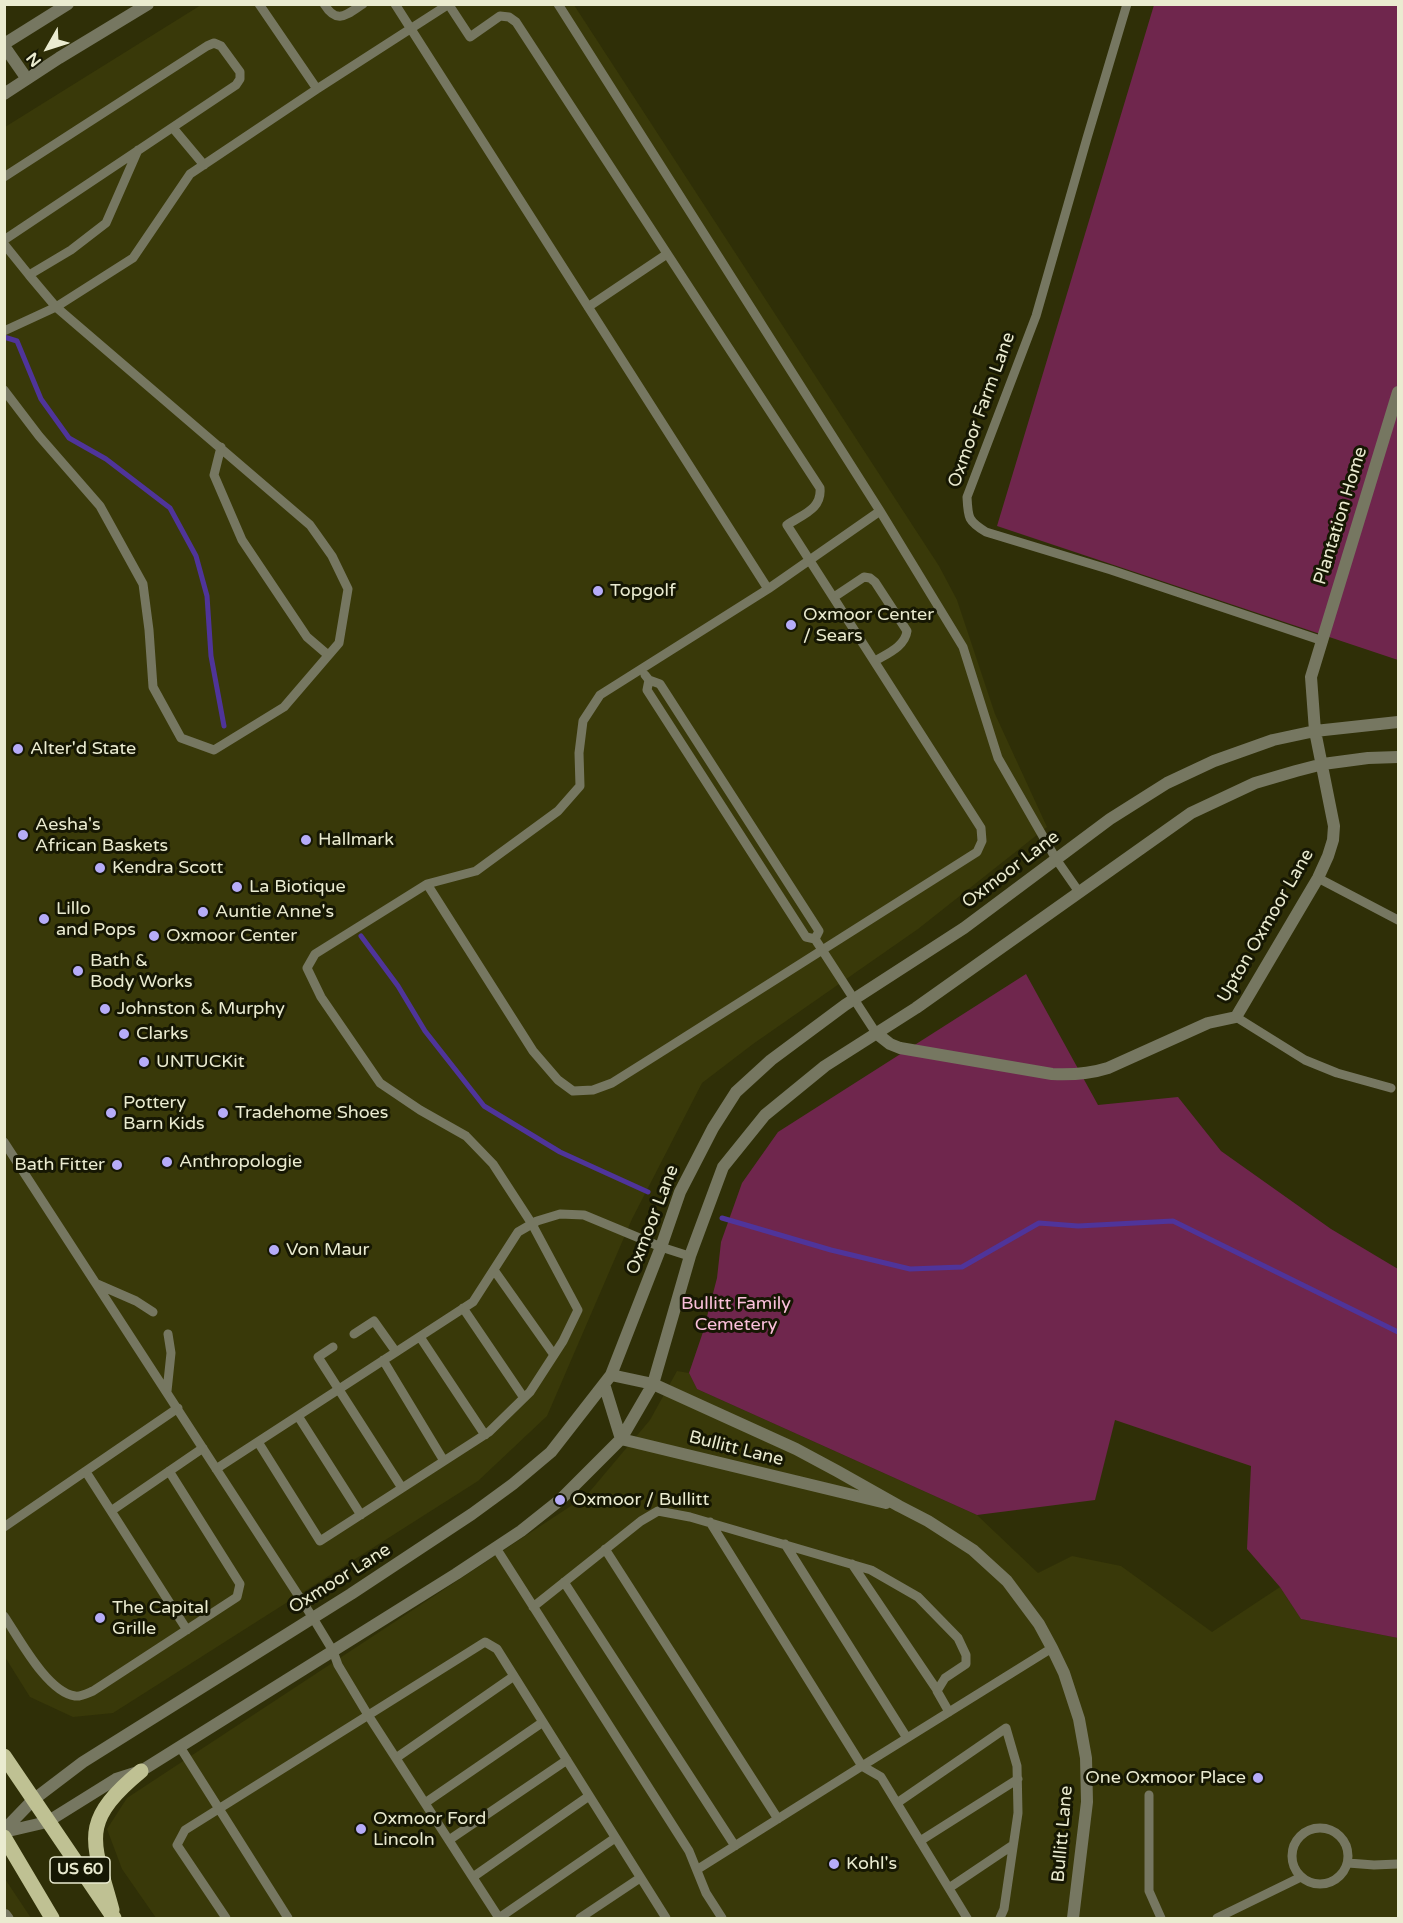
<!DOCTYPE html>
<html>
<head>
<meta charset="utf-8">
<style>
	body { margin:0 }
	#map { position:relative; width:1403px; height:1923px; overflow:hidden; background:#2f2f07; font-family:"Varela Round",sans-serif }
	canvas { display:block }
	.frame { position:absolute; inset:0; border:6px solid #eaebd0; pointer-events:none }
	.north { position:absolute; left:18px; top:18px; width:60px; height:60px; -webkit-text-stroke:4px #161703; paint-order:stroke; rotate:231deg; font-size:16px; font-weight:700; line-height:24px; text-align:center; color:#eaebd0 }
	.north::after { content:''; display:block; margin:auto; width:21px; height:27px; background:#eaebd0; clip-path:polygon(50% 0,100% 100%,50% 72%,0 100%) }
</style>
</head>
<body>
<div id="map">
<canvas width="1403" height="1923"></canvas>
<div class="frame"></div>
<div class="north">N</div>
</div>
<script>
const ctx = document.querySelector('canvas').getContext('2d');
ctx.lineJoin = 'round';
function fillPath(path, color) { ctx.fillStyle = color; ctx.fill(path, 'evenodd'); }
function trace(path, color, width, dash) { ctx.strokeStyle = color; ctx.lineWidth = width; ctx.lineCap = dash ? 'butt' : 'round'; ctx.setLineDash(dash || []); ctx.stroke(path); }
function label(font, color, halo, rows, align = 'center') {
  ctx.font = font + ' "Varela Round",sans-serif'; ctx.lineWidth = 6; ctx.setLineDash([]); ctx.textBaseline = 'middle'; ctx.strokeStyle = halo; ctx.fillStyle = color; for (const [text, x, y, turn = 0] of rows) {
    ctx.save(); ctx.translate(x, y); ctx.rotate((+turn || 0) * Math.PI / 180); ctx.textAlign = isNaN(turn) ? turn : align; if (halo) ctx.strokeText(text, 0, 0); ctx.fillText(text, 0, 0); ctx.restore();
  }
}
fillPath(new Path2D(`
	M201,5H574L939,566L957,600L995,714L1047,827L918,929L753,1044L702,1083L632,1219L547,1416L478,1481L113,1713L73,1717L30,1697L5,1657V127Z
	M677,1371L689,1373L697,1389L977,1515L1038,1573L1072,1556L1121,1566L1212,1632L1280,1587L1301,1619L1398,1638V1918H156L122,1869L107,1829L127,1798L586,1496L650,1420Z
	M4,1877L7,1882L31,1918H5Z`), '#393909');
fillPath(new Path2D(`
	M1154,5H1398V660L997,526Z
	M1026,974L1098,1105L1178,1097L1221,1151L1331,1229L1398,1269V1638L1301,1619L1280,1587L1247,1549L1251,1466L1115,1420L1095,1500L977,1515L697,1389L689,1373L703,1332L717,1278L721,1242L742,1183L778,1132Z`), '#6f264d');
trace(new Path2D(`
	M4,337L17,341L41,399L69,438L106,459L170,508L196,556L207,596L211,656L224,726
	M361,936L398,986L425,1031L484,1106L560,1152L648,1192
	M722,1218L831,1250L910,1269L962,1267L1039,1223L1078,1226L1173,1221L1398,1332`), '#4f349a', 5);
trace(new Path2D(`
	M259,4L317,89
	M324,4C337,25 346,15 363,4
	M395,4L768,589
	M558,4L880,511L963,647L998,758L1056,859L1079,892
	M1127,4L1087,138L1036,316L967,497C968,518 968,521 986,532L1111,570L1323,641
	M173,128L204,165
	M4,177L207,46L214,43L221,46L240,72V79L236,85L4,240
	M4,244L29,275
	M588,307L667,254
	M4,331L56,307L133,258L190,174L317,89L449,4
	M4,390L39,436L100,506L143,584L149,630L153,687L181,738L214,750L284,707L339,643L348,589L332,556L310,525L56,307L29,275L71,250L106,223L138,150
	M221,447L214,475L242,540L307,637L328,655
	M834,597L864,577L870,578L875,582L907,631C905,647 886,654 875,661
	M645,675L649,680L660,684L819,931L815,939
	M649,680L647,690L806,937L815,939L876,1033
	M1318,878L1398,920
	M427,884L533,1051L558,1080L573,1091L593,1090L612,1083L655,1056L977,852L982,841L981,828L787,525C803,514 822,509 820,488L516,22L509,17L500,16L470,37L449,5
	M1236,1017L1305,1060L1337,1073L1391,1088
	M4,1142L313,1618L333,1651L338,1665L368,1715L499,1918
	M494,1270L554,1355
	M97,1284L136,1301L153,1312
	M463,1308L524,1398
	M354,1334L374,1321L396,1352
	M420,1337L485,1435
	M333,1347L318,1357L402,1488
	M383,1360L444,1461
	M167,1391L171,1353L168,1334
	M298,1416L361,1515
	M258,1442L320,1541L489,1432L530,1392L563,1341L578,1310L532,1224L493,1164L466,1136L420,1110L380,1083L321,997L307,968L315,954L427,884L476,871L558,811L580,786L579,753L583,721L600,695L768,589L880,511
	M216,1469L473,1302L518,1232L537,1221L560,1214L584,1215L661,1247L689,1256
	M86,1472L111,1511
	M710,1522L862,1766L1052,1648
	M4,1527L178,1408
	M785,1544L907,1738
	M496,1548L689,1851L706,1893L722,1918
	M605,1549L778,1819
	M852,1564L937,1690
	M564,1582L735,1846
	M533,1607L641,1521L658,1511L690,1517L871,1570L918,1597L958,1638L966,1655V1664L945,1678L937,1691L949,1712
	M4,1616C19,1638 47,1692 75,1696C81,1697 88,1693 93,1691L237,1597L240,1584L169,1471
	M187,1630L111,1511L203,1448
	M180,1747L288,1918
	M396,1758L514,1676
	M1149,1795V1891L1161,1918
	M425,1803L543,1722
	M897,1803L1006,1728L1017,1766L1018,1813L1004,1909L1000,1918
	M1292 1856a28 28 0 1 1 56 0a28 28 0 1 1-56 0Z
	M449,1840L567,1760
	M920,1841L1018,1779
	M1348,1863L1374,1865L1398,1864
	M698,1869L862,1766L881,1777L967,1918
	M473,1877L589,1796
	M949,1888L1013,1845
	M4,1915L6,1914L9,1918
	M226,1918L177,1845L185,1830L485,1642L497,1649L666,1918
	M499,1918L615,1838
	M580,1918L640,1878
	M1217,1918L1301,1877`), '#767761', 9);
trace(new Path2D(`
	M4,44L68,4
	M4,46L27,79
	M4,94L59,58L148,4
	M876,1033L890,1044L900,1048L1052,1074C1072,1075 1089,1074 1108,1068L1208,1023L1236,1017L1318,878L1328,856L1333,840L1334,826L1315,731L1311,677L1398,392
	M611,1375L653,1384L796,1449L837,1471L899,1506L928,1521L973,1550L1007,1581L1039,1624L1052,1648L1064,1673L1079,1719L1086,1758L1087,1802L1073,1918
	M604,1384L621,1439L886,1503
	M4,1830L33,1800L83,1762L351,1594L472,1514L513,1484L551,1452L611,1375L661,1247L680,1192L713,1128L736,1092L771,1060L845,1005L964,928L1110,819L1167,783L1214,761L1273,740L1315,731L1398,722
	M4,1832L47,1822L116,1779L141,1771L456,1574L521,1531L560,1500L621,1439L653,1384L690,1256L723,1167L765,1115L825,1066L916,1008L1191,813L1255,783L1296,771L1323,764L1368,758L1398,757`), '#767761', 12);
trace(new Path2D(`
	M4,1756L114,1918
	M4,1837L52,1918
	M112,1910C93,1840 78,1823 141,1771`), '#bfc193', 15);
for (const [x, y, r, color] of [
	[598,591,6,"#b6acf8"],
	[791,625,6,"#b6acf8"],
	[18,749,6,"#b6acf8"],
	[23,835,6,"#b6acf8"],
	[306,840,6,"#b6acf8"],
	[100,868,6,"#b6acf8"],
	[237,887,6,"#b6acf8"],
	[203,912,6,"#b6acf8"],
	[44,919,6,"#b6acf8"],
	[154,936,6,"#b6acf8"],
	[78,971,6,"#b6acf8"],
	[105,1009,6,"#b6acf8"],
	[124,1034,6,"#b6acf8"],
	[144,1062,6,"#b6acf8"],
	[111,1113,6,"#b6acf8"],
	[223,1113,6,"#b6acf8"],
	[167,1162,6,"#b6acf8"],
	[117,1165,6,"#b6acf8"],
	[274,1250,6,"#b6acf8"],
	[560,1500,6,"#b6acf8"],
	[100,1618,6,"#b6acf8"],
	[1258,1778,6,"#b6acf8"],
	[361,1829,6,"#b6acf8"],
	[834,1864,6,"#b6acf8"]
]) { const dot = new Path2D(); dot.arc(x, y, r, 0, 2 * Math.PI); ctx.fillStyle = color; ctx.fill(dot); trace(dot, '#161703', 2); }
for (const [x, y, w] of [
	[80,1870,60]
]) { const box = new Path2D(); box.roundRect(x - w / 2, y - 13, w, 26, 4.5); ctx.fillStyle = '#161703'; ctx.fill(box); trace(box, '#eaebd0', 1.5); }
label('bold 16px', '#eaebd0', null, [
	["US 60",80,1870]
]);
label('18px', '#eaebd0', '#161703', [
	["Oxmoor Farm Lane",982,410,-70],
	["Plantation Home",1341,516,-73],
	["Oxmoor Lane",1011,870,-37],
	["Upton Oxmoor Lane",1266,926,-60],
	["Oxmoor Lane",653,1220,-69],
	["Bullitt Lane",736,1449,14],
	["Oxmoor Lane",340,1579,-32],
	["Bullitt Lane",1063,1834,-85]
]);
label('18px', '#eaebd0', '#161703', [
	["Topgolf",610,591],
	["Oxmoor Center",803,615],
	["/ Sears",803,636],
	["Alter'd State",30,749],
	["Aesha's",35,825],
	["African Baskets",35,846],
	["Hallmark",318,840],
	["Kendra Scott",112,868],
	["La Biotique",249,887],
	["Lillo",56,909],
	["and Pops",56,930],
	["Auntie Anne's",215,912],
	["Oxmoor Center",166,936],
	["Bath &",90,961],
	["Body Works",90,982],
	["Johnston & Murphy",117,1009],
	["Clarks",136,1034],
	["UNTUCKit",156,1062],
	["Pottery",123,1103],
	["Barn Kids",123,1124],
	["Tradehome Shoes",235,1113],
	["Anthropologie",179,1162],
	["Bath Fitter",105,1165,"right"],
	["Von Maur",286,1250],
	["Oxmoor / Bullitt",572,1500],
	["The Capital",112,1608],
	["Grille",112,1629],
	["One Oxmoor Place",1246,1778,"right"],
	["Oxmoor Ford",373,1819],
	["Lincoln",373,1840],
	["Kohl's",846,1864]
], 'left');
label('18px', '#fbc0db', '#161703', [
	["Bullitt Family",736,1304],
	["Cemetery",736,1325]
]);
</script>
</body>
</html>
